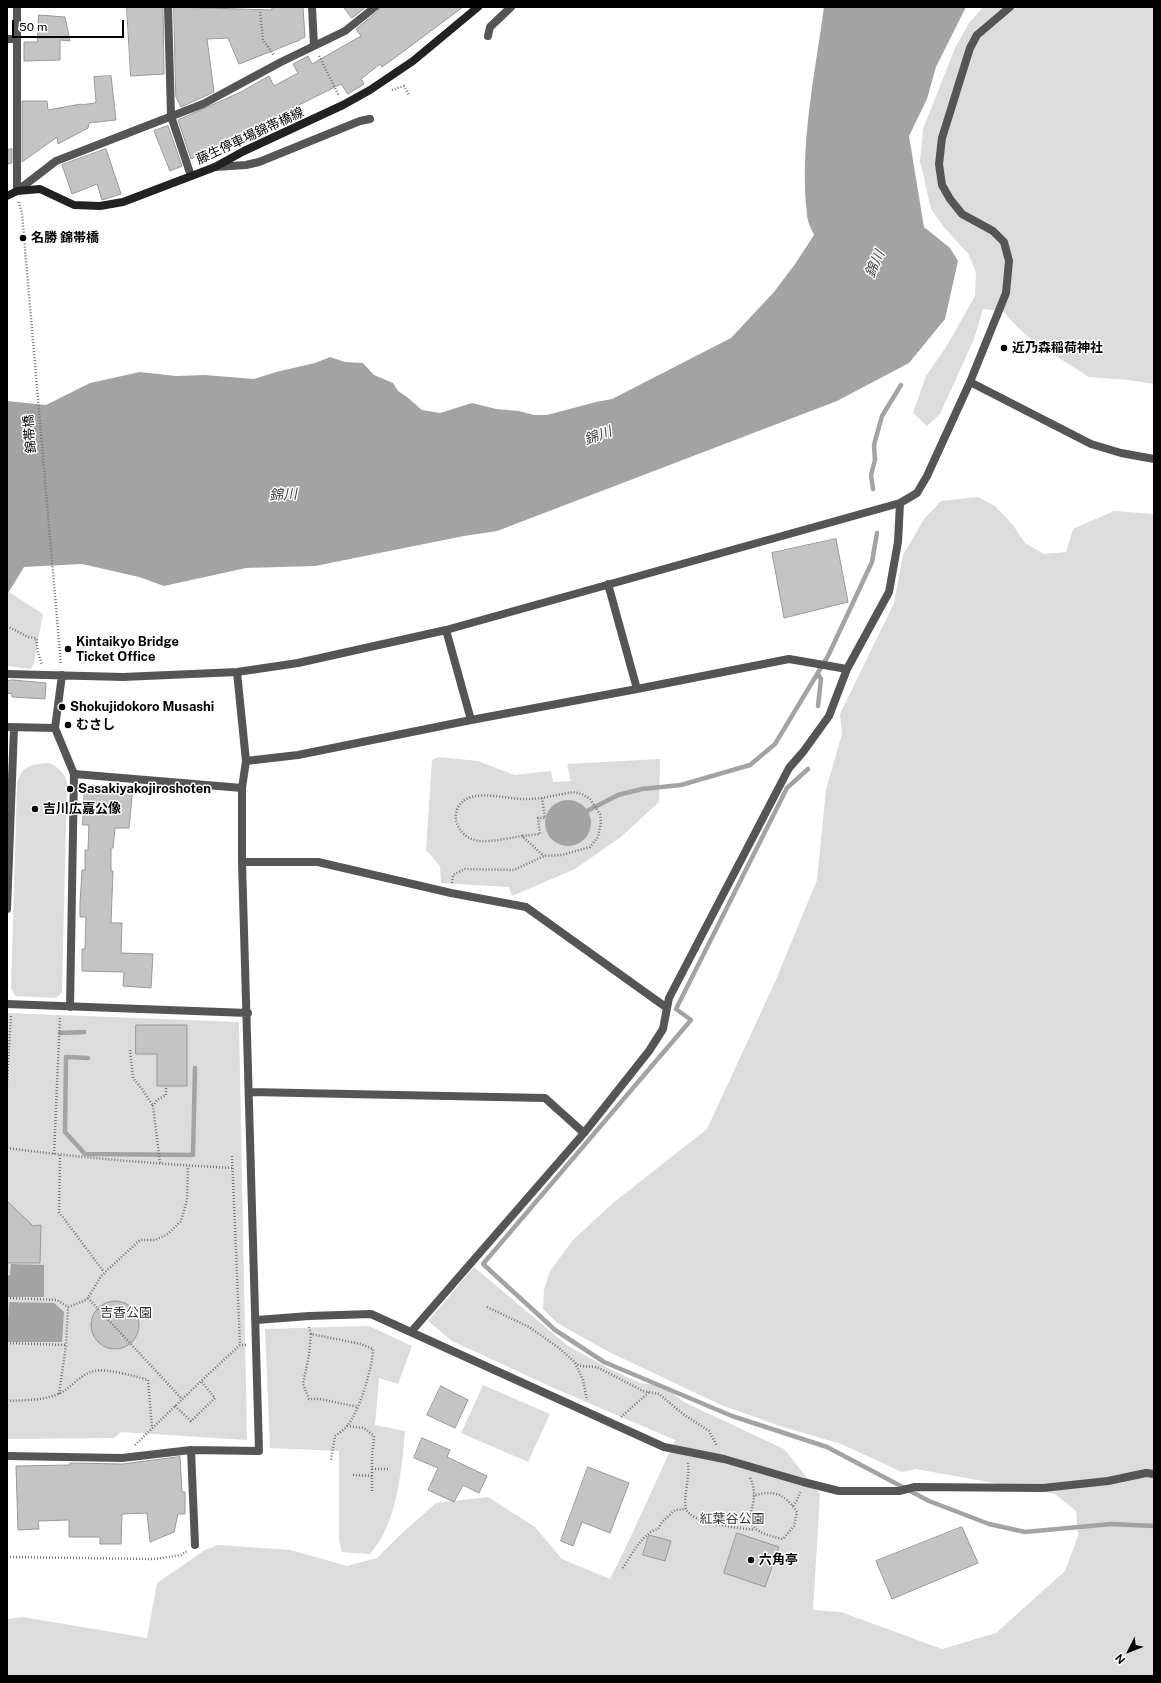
<!DOCTYPE html>
<html>
<head>
<meta charset="utf-8">
<style>
	body { margin:0 }
	#map { position:relative; width:1161px; height:1683px; overflow:hidden; background:#fff; font-family:"Public Sans",sans-serif }
	canvas { display:block }
	.frame { position:absolute; inset:0; border:8px solid #000; pointer-events:none }
	.north { position:absolute; left:1109px; top:1631px; width:40px; height:40px; -webkit-text-stroke:3px #fff; paint-order:stroke; rotate:228deg; font-size:11px; font-weight:700; line-height:16px; text-align:center; color:#000 }
	.north::after { content:''; display:block; margin:auto; width:14px; height:18px; background:#000; clip-path:polygon(50% 0,100% 100%,50% 72%,0 100%) }
	.scale { position:absolute; left:12px; top:20px; width:112px; height:18px; box-sizing:border-box; border:2px solid #000; border-top:0; padding-left:5px; font-size:12px; line-height:14px; white-space:nowrap; color:#000; -webkit-text-stroke:3px #fff; paint-order:stroke }
</style>
</head>
<body>
<div id="map">
<canvas width="1161" height="1683"></canvas>
<div class="frame"></div>
<div class="north">N</div>
<div class="scale">50 m</div>
</div>
<script>
const ctx = document.querySelector('canvas').getContext('2d');
ctx.lineJoin = 'round';
function fillPath(path, color) { ctx.fillStyle = color; ctx.fill(path, 'evenodd'); }
function trace(path, color, width, dash) { ctx.strokeStyle = color; ctx.lineWidth = width; ctx.lineCap = dash ? 'butt' : 'round'; ctx.setLineDash(dash || []); ctx.stroke(path); }
function label(font, color, halo, rows, align = 'center') {
  ctx.font = font + ' "Public Sans","Noto Sans JP",sans-serif'; ctx.lineWidth = 3; ctx.setLineDash([]); ctx.textBaseline = 'middle'; ctx.strokeStyle = halo; ctx.fillStyle = color; for (const [text, x, y, turn = 0] of rows) {
    ctx.save(); ctx.translate(x, y); ctx.rotate((+turn || 0) * Math.PI / 180); ctx.textAlign = isNaN(turn) ? turn : align; if (halo) ctx.strokeText(text, 0, 0); ctx.fillText(text, 0, 0); ctx.restore();
  }
}
fillPath(new Path2D(`
	M983,7H1154V384L1129,380L1089,377L1037,344L1018,328L1003,311L983,309L974,339L940,414L927,426L913,413L926,376L946,347L975,296L976,273L969,255L943,226L931,209L920,161L923,129L955,48L969,23Z
	M978,497L995,506L1013,525L1025,543L1044,554L1066,552L1073,529L1114,511L1154,514V1676H7V1619L23,1617L147,1638L157,1583L205,1550L218,1545L291,1550L347,1566L377,1558L401,1534L436,1503L488,1497L535,1527L562,1559L610,1579L632,1534L675,1440L556,1389L452,1341L428,1321L474,1267L568,1346L610,1369L640,1383L663,1386L684,1402L784,1449L820,1494L813,1610L841,1612L942,1649L996,1633L1065,1571L1078,1536L1076,1511L1055,1494L916,1469L902,1472L841,1444L780,1426L721,1405L607,1351L557,1323L543,1309L544,1290L550,1271L573,1240L613,1203L707,1129L775,982L817,880L826,789L842,734L840,714L894,603L903,555L924,519L941,501Z
	M9,592L43,614L34,663L31,669L7,666V595Z
	M438,757L478,761L514,775L551,771L553,782L571,781L567,764L660,759L659,802L621,837L575,869L512,896L509,887L441,883L440,866L426,850L432,760Z
	M50,763C59,769 65,772 67,783L62,992L56,998L15,996L11,988L17,784C21,765 33,764 50,763Z
	M7,1013L239,1022L247,1440L121,1432L114,1438L7,1439Z
	M369,1326L412,1346L398,1384L379,1378L375,1425L405,1431C402,1465 399,1502 384,1533C380,1541 375,1547 370,1554L342,1552L339,1541V1451L270,1448L265,1329Z
	M483,1385L550,1414L528,1462L461,1433Z`), '#dcdcdc');
fillPath(new Path2D(`
	M824,7H966L936,67L927,99L909,136L924,227L950,248L958,261L945,319L909,363L837,401L497,531L464,536L315,566L246,568L164,586L139,577L82,564L24,567L7,595V401L46,405L90,383L140,372L176,376L205,375L254,379L276,372L315,363L330,357L345,362L363,363L374,375L393,383L398,391L407,397L422,410L440,413L472,403L496,409L519,411L534,415H547L596,402L612,399L731,338L774,292L795,264L814,235C811,228 807,221 807,214C799,147 815,74 824,7Z
	M545 823a23 23 0 1 1 46 0a23 23 0 1 1-46 0Z
	M11,1264L44,1265V1297H7V1276L10,1275Z
	M9,1302L54,1303L64,1312L62,1342H7Z`), '#a3a3a3');
trace(new Path2D(`
	M873,489L871,475L875,460L874,445L877,434L882,416L901,385
	M818,706L821,679L818,674
	M808,769L787,788L676,1009L691,1020L483,1264L555,1330L604,1362L732,1416L827,1447L929,1501L989,1524L1025,1532L1111,1524L1154,1526
	M587,811L618,795L642,789L681,785L750,765L775,744L828,656L872,562L877,533
	M60,1033L84,1032
	M88,1058L66,1057L65,1132L85,1154L193,1155L195,1068`), '#a3a3a3', 4.5);
const building = new Path2D(`
	M127,7H163L164,74L131,76Z
	M174,7L272,10V7H303L305,37L300,39V40L239,64L228,38L207,39L214,92L181,107L176,97Z
	M344,7H366L352,18Z
	M380,7H463L400,54L382,67L380,64L361,79L364,84L348,94L341,84L293,108L295,111L288,114L191,159L178,120L241,92L269,76L274,86L298,73L293,64L308,56L312,64L361,36L356,29L378,11Z
	M39,15L65,17L70,41L60,40V60L24,61V42H37Z
	M111,76L116,120L89,123L88,128L58,144L57,137L22,162V101H47L48,110L81,104V105L95,103L96,101L94,77Z
	M168,126L182,166L170,171L154,131Z
	M12,149V163L7,164V150Z
	M106,149L121,194L102,200L97,184L72,194L62,165Z
	M836,539L848,602L784,618L772,553Z
	M13,680L46,683L45,699L12,697V694L7,693V681Z
	M85,785L133,787L129,828H115L113,848H111V871H113L111,923H122L121,953L153,954L151,988L123,986L124,972L82,971V949H85L86,917H80V903L82,870H85V850H88L89,825H83Z
	M136,1025H187V1086H157V1054H136Z
	M7,1201L33,1226L41,1225L40,1263H7Z
	M91 1325a24 24 0 1 1 48 0a24 24 0 1 1-48 0Z
	M441,1386L468,1400L455,1428L427,1415Z
	M422,1438L450,1450L447,1457L487,1476L479,1493L463,1485L454,1502L428,1490L438,1468L414,1458Z
	M180,1457L182,1492H185V1514H178L174,1532L150,1542L147,1513L122,1514L121,1544H100V1537H69V1520L38,1521L39,1529L18,1530L16,1466L70,1465V1463L122,1464Z
	M588,1467L629,1483L610,1533L582,1522L573,1546L561,1541Z
	M962,1527L978,1563L892,1599L876,1561Z
	M737,1533L779,1547L765,1587L724,1573Z
	M649,1535L671,1541L665,1561L643,1555Z`);
fillPath(building, '#c4c4c4');
trace(building, '#999', 1);
trace(new Path2D(`
	M260,12L263,40L274,55
	M319,56L339,96
	M392,90L404,86L409,95
	M19,202L22,214L61,665
	M7,626L28,637L36,638L38,652L42,665
	M542,798C535,799 527,799 520,799C505,798 486,793 471,797C445,806 455,839 480,841C493,842 509,838 522,836L544,856
	M452,883L453,875L465,869L514,870L544,856L562,855L590,847L598,837L601,822L600,814L590,799L582,794L573,792L542,798L545,818H538L540,834L522,836
	M130,1050L133,1078L142,1089L153,1106
	M7,1083L11,1015
	M7,1148C82,1158 157,1164 233,1168
	M54,1154L60,1017
	M60,1155L59,1212L104,1272
	M232,1156L240,1345
	M160,1163L153,1106L157,1100L166,1095V1086
	M7,1298L57,1300L68,1307
	M88,1298L182,1399
	M68,1307L84,1301L88,1298L101,1276L140,1240H155L168,1234L181,1221L187,1200L188,1166
	M487,1307L529,1327L559,1348L579,1366L597,1367L643,1391L659,1394L683,1414L709,1431L717,1446
	M309,1327L311,1334L361,1344L373,1349C373,1366 359,1413 347,1426C344,1430 339,1433 335,1436L331,1460
	M311,1334L309,1355L303,1384L309,1399H320L358,1407
	M7,1343L66,1345
	M575,1363L583,1380L587,1400
	M59,1394L66,1345L68,1307
	M7,1401C23,1400 42,1401 58,1394C71,1389 80,1374 94,1371C106,1368 134,1376 148,1380L152,1428
	M175,1406L191,1421L215,1398L201,1381
	M621,1417L649,1392
	M347,1426L364,1428L374,1436L372,1458V1493
	M135,1445L201,1381L240,1345H246
	M688,1463C690,1477 683,1497 686,1509C691,1524 741,1528 755,1530
	M372,1469H389
	M353,1475L372,1476
	M750,1478C766,1509 725,1527 783,1539L794,1526L797,1512C784,1494 775,1489 753,1496
	M793,1506L797,1500L800,1492
	M7,1557L155,1559L181,1555L187,1551
	M623,1568C631,1556 643,1532 658,1529L662,1522L675,1510L686,1509`), '#777', 2.5, [1, 2]);
trace(new Path2D(`
	M168,7L171,116L191,176
	M312,7L314,46
	M488,36L490,27L511,7
	M7,39H17
	M215,167L246,165L259,162L360,121L370,119
	M17,191L56,161L203,104L281,62L345,31L375,7
	M17,191V7
	M970,382L1091,444L1121,453L1154,459
	M608,584L637,689
	M446,630L471,720
	M7,674L123,677L237,672L298,663L446,630L900,503L917,493L927,476L970,382L1006,293L1009,261L1004,242L993,231L962,214L950,199L942,185L939,164L942,138L970,48L977,35L1010,7
	M62,675L55,728L74,774L70,1007
	M7,727L55,728
	M246,761L298,755L471,720L637,689L789,659L847,669
	M74,774L242,788
	M242,862H318L451,893L526,907L667,1008L663,1029L649,1051L584,1133L411,1332
	M7,909L14,728
	M7,1004L248,1013
	M667,1008L669,998L789,768L803,752L829,716L847,669L889,592L898,542L900,503
	M250,1092L545,1098L584,1133
	M257,1320L309,1316L371,1314L664,1447L724,1459L803,1482L839,1491H899L915,1487L1043,1488L1108,1481L1146,1473L1154,1474
	M191,1450L195,1545
	M7,1456L122,1458L191,1450L259,1451L242,862V788L246,761L237,672`), '#555', 8);
trace(new Path2D(`
	M7,196L17,191L40,189L74,205L100,206L123,202L215,167L244,151L343,105L370,90L413,61L478,7`), '#222', 8);
for (const [x, y, r, color] of [
	[23,238,4,"#000"],
	[1004,348,4,"#000"],
	[68,649,4,"#000"],
	[62,707,4,"#000"],
	[68,725,4,"#000"],
	[70,789,4,"#000"],
	[35,809,4,"#000"],
	[751,1560,4,"#000"]
]) { const dot = new Path2D(); dot.arc(x, y, r, 0, 2 * Math.PI); ctx.fillStyle = color; ctx.fill(dot); trace(dot, '#fff', 1.5); }
label('13px', '#000', '#fff', [
	["藤生停車場錦帯橋線",250,136,-25],
	["錦帯橋",30,434,-95]
]);
label('bold 13px', '#000', '#fff', [
	["名勝 錦帯橋",31,238],
	["近乃森稲荷神社",1012,348],
	["Kintaikyo Bridge",76,642],
	["Ticket Office",76,657],
	["Shokujidokoro Musashi",70,707],
	["むさし",76,725],
	["Sasakiyakojiroshoten",78,789],
	["吉川広嘉公像",43,809],
	["六角亭",759,1560]
], 'left');
label('13px', '#333', '#fff', [
	["吉香公園",126,1313],
	["紅葉谷公園",732,1519]
]);
label('italic 14px', '#444', '#fff', [
	["錦川",875,264,-67],
	["錦川",598,436,-20],
	["錦川",283,495,-3]
]);
</script>
</body>
</html>
